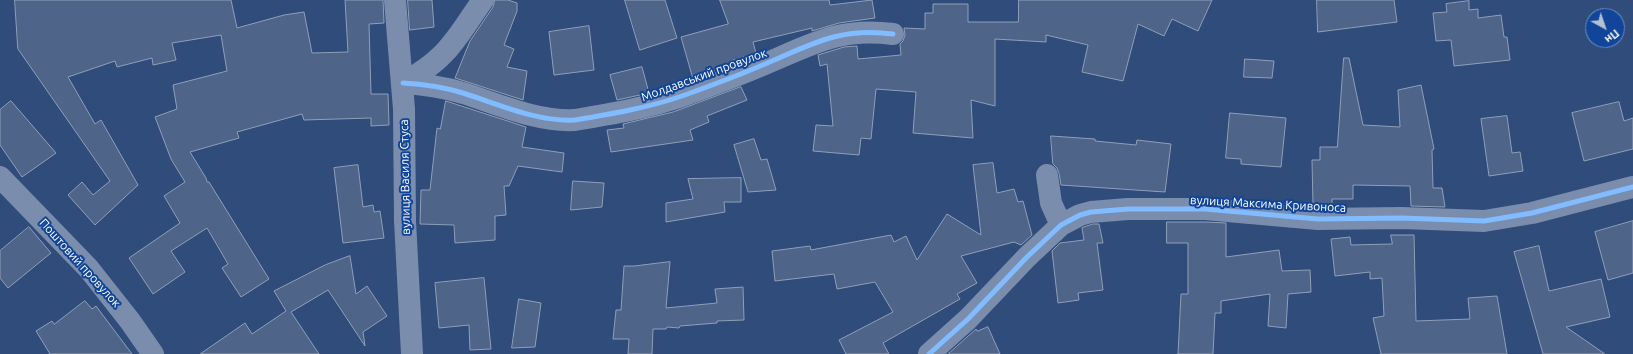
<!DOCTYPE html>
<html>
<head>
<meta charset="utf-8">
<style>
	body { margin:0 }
	#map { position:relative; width:1633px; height:354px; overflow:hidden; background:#304c7a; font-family:Ubuntu,sans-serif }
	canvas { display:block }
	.north { position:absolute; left:1585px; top:8px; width:40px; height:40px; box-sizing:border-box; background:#114599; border:1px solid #708fc2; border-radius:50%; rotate:140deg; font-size:11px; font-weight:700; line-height:16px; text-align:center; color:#fff }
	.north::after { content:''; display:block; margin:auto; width:14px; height:18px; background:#b7c0d0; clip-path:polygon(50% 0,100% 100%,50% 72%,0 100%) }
</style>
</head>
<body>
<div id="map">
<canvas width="1633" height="354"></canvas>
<div class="north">Пн</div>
</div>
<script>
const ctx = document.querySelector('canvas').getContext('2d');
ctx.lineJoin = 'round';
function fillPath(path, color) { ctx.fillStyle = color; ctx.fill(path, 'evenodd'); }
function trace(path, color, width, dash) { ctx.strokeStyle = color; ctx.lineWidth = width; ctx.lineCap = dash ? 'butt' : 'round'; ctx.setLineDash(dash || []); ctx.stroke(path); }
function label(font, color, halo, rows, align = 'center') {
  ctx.font = font + ' Ubuntu,sans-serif'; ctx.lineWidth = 4; ctx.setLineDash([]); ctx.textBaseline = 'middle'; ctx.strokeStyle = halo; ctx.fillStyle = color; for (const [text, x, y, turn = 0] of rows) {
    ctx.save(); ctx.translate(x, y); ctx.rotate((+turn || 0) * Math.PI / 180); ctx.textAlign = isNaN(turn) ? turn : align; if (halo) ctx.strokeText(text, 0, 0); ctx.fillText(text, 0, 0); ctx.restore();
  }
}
const building = new Path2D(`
	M15,0H231L237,28L284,15L304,12L312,53L348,52L345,0H383L384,23L369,24L371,94H388L389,125L371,126V118L304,120L302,114L237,132L239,138L190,152L206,178L207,182H209L269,279L241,297L222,268L228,264L207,228L171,251L185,272L153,294L129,258L180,223L164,196L185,182L171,159L155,117L177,109L173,85L227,71L221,35L172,43L176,60L153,65L152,58L117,67L115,61L68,77L95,124L101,120L138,185L95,225L68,195L82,182L93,195L110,181L18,49Z
	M408,0H432L434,27L410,30Z
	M495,0H508L517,3V11L504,45L514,49L507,67L527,71L523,100L455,78L470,41L493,7Z
	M625,0H665L677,38L640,50Z
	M720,0H829L830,5L872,0L875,18L839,23L812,31V28L753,42L756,53L731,61L733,64L693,79L681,37L728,24Z
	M1019,0H1212L1198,31L1172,19L1164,36L1138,24L1123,81L1082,72L1088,45L1046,35V42L995,39V106L971,100L973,138L913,133L916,92L876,89L871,139L861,138L859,155L813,151L816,125L833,126L827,64L820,66L818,55L844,47L857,46L858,59L901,55L900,44L903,41L905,35L904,28L925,29V13H933V4H968V22H1018Z
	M1317,0H1394L1397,22L1318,32Z
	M1469,1V10L1478,9V18L1501,15L1504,37H1507L1510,60L1454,66L1451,40L1436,41L1433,13L1447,12L1446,4Z
	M589,26L594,70L554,75L549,32Z
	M1344,58H1349L1363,125L1400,127L1398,90L1421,85L1434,149L1432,150L1433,188H1442L1445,207L1411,206L1410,186L1353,185V199H1332V206H1313L1312,160H1320V147H1337Z
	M1245,59L1274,61L1272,78L1244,77Z
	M642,67L649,93L617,100L610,75Z
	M741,87L747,100L707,116L709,122L690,130L693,140L611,152L607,130L624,128L623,124L673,112Z
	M11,101L56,153L22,177L0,145V110Z
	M446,101L526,127L522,147L564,153L562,172L518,166L509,186H504L506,215L495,216V240L455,243L454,225L420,224L421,190H430L437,128L440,129Z
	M1619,102L1624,121L1633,118V149L1584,161L1572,113Z
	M1230,113L1286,118L1281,167L1241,164V159L1226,158Z
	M1507,116L1512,153L1520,152L1523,171L1489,176L1481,119Z
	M1051,136L1095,139V141L1136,145L1137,140L1171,144L1165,192L1061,185L1059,173L1057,168L1053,164Z
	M754,139L761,160L767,159L776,190L748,192L734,145Z
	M993,163L997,193L1014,189L1018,202L1023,201L1032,235L1021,245L1014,242L961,256L977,283L957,294L960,299L883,343L889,354H846L839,340L893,312L875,282L837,289L834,274L775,281L772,251L810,246L811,250L891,235L894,242L906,236L917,260L947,214L981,235L973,165Z
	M358,165L363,207L373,205L374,212L380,211L384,238L343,243L334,168Z
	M741,178V202H724L725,212L666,222V203L693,199L688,179Z
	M573,181L604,183L602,207L571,210Z
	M1633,221V273L1608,280L1595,232Z
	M1167,222H1206L1226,223V257L1279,250L1282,271L1310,270L1311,292L1288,294L1286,328L1268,326L1270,294L1221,301V313H1215L1213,354H1178L1181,294H1188V243H1167Z
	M1093,224H1099L1103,243H1097L1103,290L1078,293L1079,300L1058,303L1052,251L1060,243L1084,240L1082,228Z
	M29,227L51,253L8,288L0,278V251Z
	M1391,235H1414L1416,321L1470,319L1468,298L1497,296L1507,354H1381L1373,318L1384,316L1382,278L1370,279V272L1335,276L1331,239L1350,237L1351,245L1392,244Z
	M1539,246L1549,291L1601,279L1610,317L1566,327L1605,354H1543L1514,252Z
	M350,256L356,294L367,286L387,316L363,332L365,346L328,290L291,312L319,354H200L245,323L252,334L286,311L274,291L325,265Z
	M670,262L666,308L717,303L715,289L743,287L744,320L717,321V323L680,326L679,328L667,327L666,329H653L652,354H628L629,339H613L616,310H621L624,266H634Z
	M484,278L491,349L470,350L469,325L439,328L435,283Z
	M519,299L541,303L535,347L512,348Z
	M85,301L92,309L96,306L132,354H50L36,331L52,321L54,324Z
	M988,327L1000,354H948L976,329L977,331Z`);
fillPath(building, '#4e6489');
trace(building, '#8f9fb9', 1);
trace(new Path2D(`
	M395,0L404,109L405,221L412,354
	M403,83C423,84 443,87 463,93C498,104 537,122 575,120C611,114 647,108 682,96C710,86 737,76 765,64C812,44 840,27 893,34
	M403,83C421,73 438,62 451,45C463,31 472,15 483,0
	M1047,175L1051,203L1061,225
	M0,177L89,269L130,321L153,354
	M929,354L968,319L1027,257L1061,225L1080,215L1091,212L1128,209H1205L1318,219L1402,218L1484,221L1532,213L1633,187`), '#7a8dad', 22);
trace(new Path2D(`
	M403,83C423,84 443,87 463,93C498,104 537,122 575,120C611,114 647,108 682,96C710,86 737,76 765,64C812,44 840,27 893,34
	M929,354L968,319L1027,257L1061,225L1080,215L1091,212L1128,209H1205L1318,219L1402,218L1484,221L1532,213L1633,187`), '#80bcff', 5);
label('12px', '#fff', '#114599', [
	["Молдавський провулок",704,75,-20],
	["вулиця Василя Стуса",405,177,-91],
	["вулиця Максима Кривоноса",1268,204,3],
	["Поштовий провулок",80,263,48]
]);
</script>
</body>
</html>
